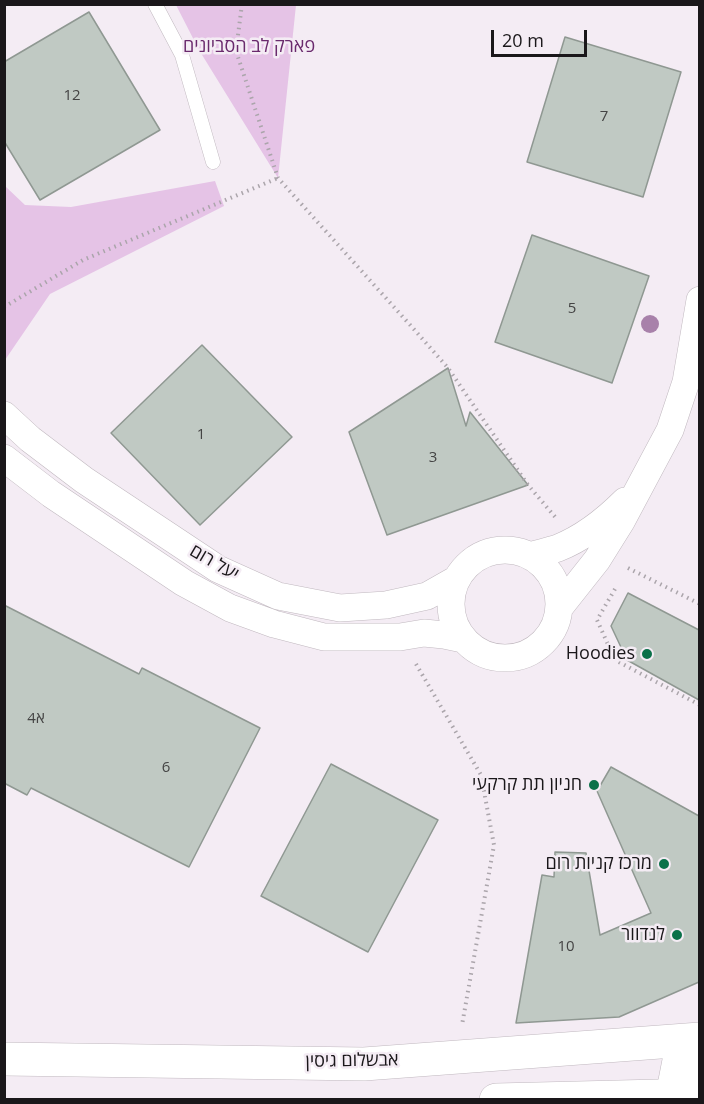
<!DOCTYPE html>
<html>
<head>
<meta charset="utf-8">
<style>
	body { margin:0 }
	#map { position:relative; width:704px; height:1104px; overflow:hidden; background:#f4ecf4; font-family:"Open Sans",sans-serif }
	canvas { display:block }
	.frame { position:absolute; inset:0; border:6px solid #1a171a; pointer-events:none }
	.scale { position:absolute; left:491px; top:30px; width:96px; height:27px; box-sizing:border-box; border:3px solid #1a171a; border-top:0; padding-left:8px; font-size:18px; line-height:21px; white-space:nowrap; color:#1a171a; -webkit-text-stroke:4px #f4ecf4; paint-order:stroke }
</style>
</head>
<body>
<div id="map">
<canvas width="704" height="1104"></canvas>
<div class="frame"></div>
<div class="scale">20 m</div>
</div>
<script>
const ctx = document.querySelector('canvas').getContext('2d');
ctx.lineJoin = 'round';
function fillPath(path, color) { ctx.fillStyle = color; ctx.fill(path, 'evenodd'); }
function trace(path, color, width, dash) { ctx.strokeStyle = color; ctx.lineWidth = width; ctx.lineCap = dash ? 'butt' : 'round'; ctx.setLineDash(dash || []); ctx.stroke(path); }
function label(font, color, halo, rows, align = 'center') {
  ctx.font = font + ' "Open Sans","Noto Sans Hebrew",sans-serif'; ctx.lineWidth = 5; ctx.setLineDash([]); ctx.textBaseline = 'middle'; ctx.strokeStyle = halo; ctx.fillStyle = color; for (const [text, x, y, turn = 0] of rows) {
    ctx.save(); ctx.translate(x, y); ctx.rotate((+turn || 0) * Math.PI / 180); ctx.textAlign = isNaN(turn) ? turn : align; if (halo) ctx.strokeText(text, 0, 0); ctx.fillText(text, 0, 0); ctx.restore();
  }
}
fillPath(new Path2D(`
	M176,5H296L278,178L199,50Z
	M215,181L224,206L50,294L5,360V186L25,205L71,207Z`), '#e5c3e6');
const building = new Path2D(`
	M89,12L160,130L40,200L4,141V62Z
	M565,37L681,72L643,197L527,162Z
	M532,235L649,276L612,383L495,342Z
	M202,345L292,437L200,525L111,433Z
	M448,368L466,426L470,412L528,485L387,535L349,432Z
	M628,593L699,630V700L627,660L611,626Z
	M4,605L139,674L142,668L260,728L189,867L31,788L27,795L4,783Z
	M331,764L438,820L368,952L261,896Z
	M611,767L699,816V982L619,1017L516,1023L542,875L554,877L555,852L586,853L600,935L651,913L597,791Z`);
fillPath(building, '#c0c9c3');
trace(building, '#8f9892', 1.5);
const service = new Path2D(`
	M155,4L182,55L213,162`);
const minor = new Path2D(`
	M4,415L30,439L84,480L218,569L278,596L340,608L386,605L427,596L457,579
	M4,458L51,494L184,583L230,608L274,624L324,637H400L424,633L444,635L463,639
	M451 604a54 54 0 1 1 108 0a54 54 0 1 1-108 0Z
	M530,556C539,553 549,551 558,548C583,538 606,520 625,501
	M559,608L597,560L622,520L670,430L686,382L700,300
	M680,1040L700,1087
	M670,1100L669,1096L680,1040`);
const tertiary = new Path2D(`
	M4,1059L364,1064L700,1039
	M496,1100L700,1095`);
trace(service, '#c0b8bf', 15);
trace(minor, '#c0b8bf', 28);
trace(tertiary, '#c0b8bf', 34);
trace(new Path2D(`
	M242,4L236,51L278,178L411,326L448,368L528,485L556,518
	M4,307L83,260L278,178
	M628,568L700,604
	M615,589L597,620L615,660L700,705
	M416,664L481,775L494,845L462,1025`), '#aba5ab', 4, [1.5, 4.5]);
trace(service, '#fff', 14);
trace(minor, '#fff', 27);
trace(tertiary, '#fff', 33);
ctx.fillStyle = '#a881aa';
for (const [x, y] of [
	[650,324]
]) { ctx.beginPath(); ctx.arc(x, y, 9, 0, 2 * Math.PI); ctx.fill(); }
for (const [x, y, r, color] of [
	[647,654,6,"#0a7149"],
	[594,785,6,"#0a7149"],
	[664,864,6,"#0a7149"],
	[677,935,6,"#0a7149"]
]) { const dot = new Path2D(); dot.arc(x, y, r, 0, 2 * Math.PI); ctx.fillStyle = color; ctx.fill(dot); trace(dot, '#f4ecf4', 2); }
label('15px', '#444', null, [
	["12",72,96],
	["7",604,117],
	["5",572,309],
	["1",201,435],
	["3",433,458],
	["4א",36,719],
	["6",166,768],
	["10",566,947]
]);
label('18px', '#6a2a6d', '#f4ecf4', [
	["פארק לב הסביונים",249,47]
]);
label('18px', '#1a171a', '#f4ecf4', [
	["יעל רום",214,563,30],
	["אבשלום גיסין",352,1061,-1]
]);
label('18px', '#1a171a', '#f4ecf4', [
	["Hoodies",635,654],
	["חניון תת קרקעי",582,785],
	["מרכז קניות רום",652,864],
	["לנדוור",665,935]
], 'right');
</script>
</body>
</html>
